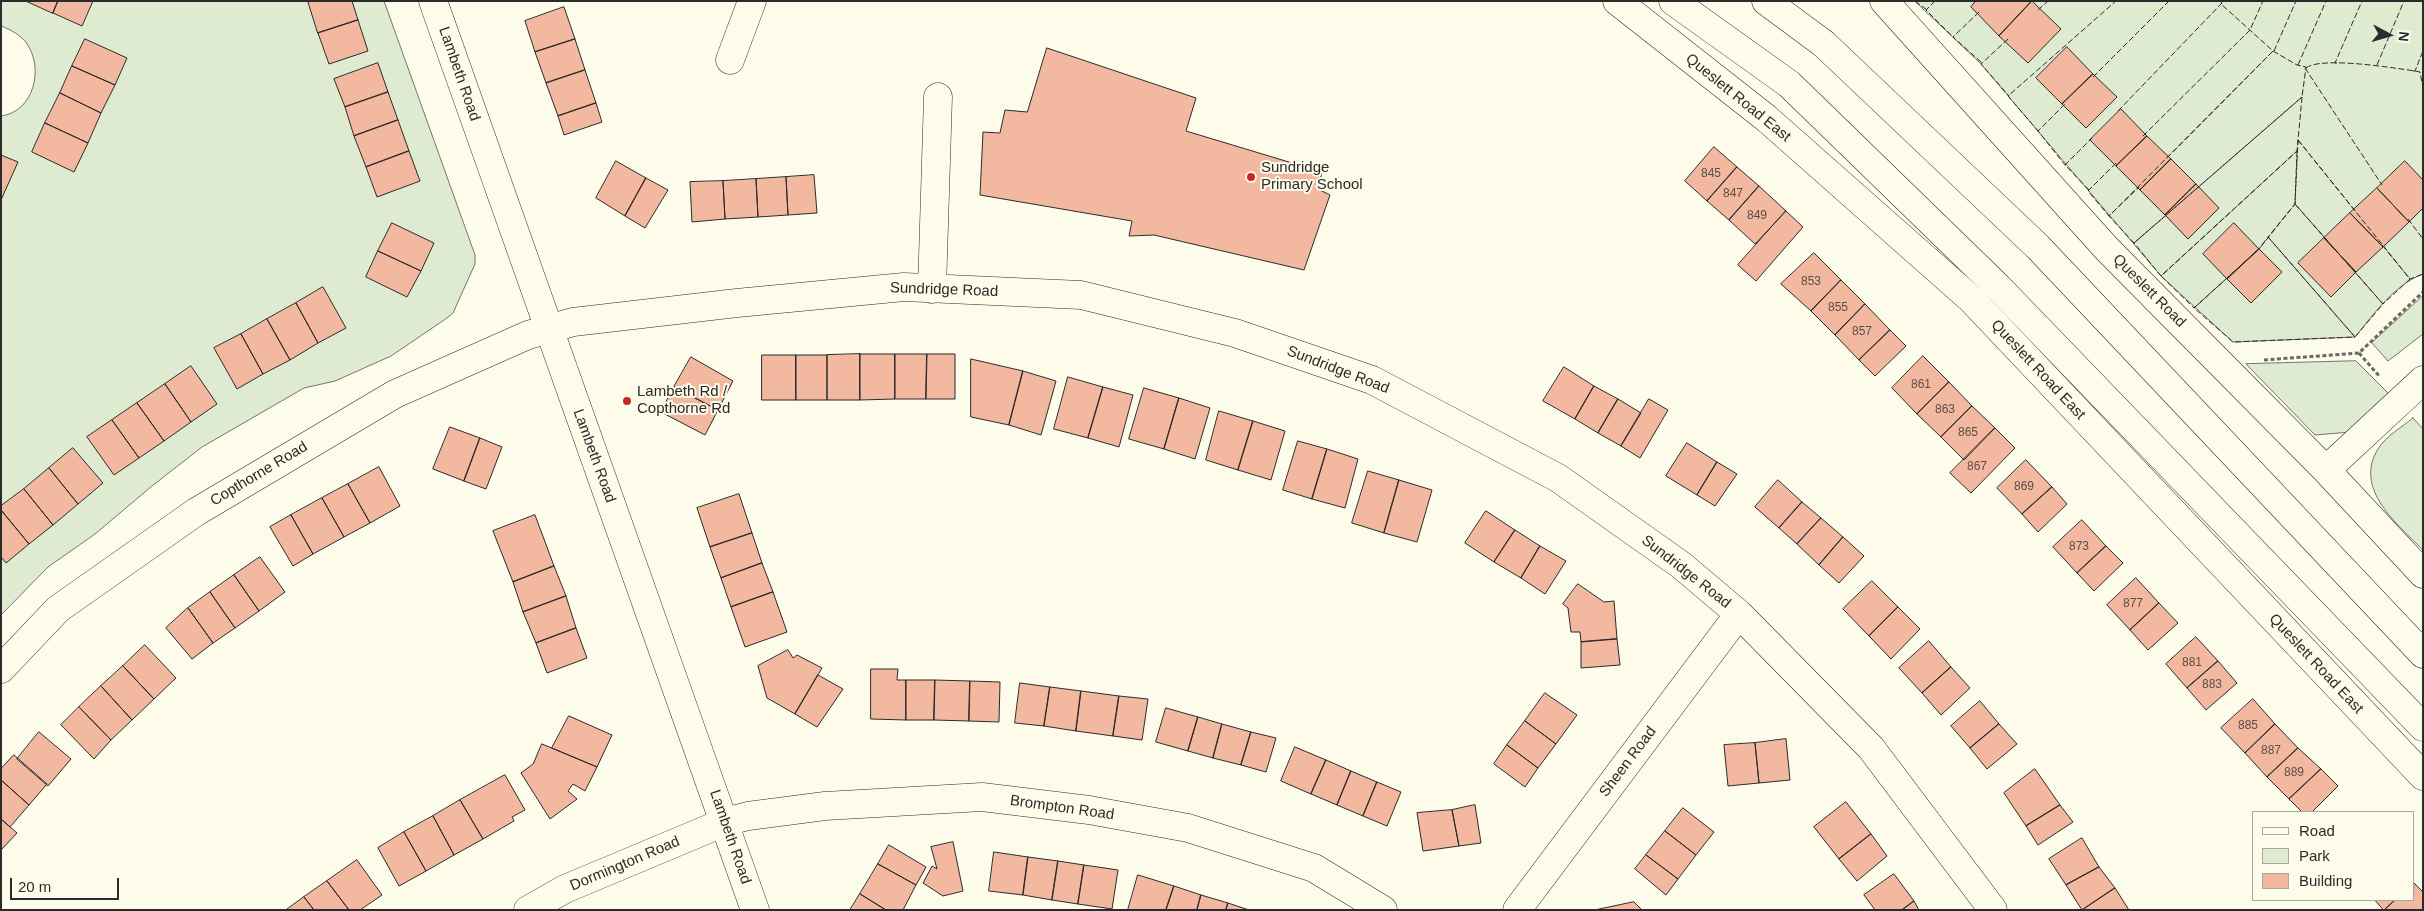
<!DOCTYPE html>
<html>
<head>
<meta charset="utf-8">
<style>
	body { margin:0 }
	#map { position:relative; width:2424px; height:911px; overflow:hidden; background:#fdfbea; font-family:Helvetica,sans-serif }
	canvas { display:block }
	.frame { position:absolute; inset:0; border:2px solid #2b2b2b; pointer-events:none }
	.legend { position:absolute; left:2252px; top:811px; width:162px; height:90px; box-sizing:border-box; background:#fdfbea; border:1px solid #a9a89e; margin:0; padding:6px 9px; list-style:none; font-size:15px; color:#2b2b2b }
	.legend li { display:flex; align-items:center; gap:10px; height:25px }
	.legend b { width:25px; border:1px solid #a9a89e }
	.north { position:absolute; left:2364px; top:10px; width:50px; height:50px; -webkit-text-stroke:4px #fdfbea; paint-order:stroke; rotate:96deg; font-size:14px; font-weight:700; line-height:20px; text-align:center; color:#2b2b2b }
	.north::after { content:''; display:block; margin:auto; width:18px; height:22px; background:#2b2b2b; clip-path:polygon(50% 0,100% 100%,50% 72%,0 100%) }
	.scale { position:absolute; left:10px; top:878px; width:109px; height:22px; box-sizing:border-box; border:2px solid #2b2b2b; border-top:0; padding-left:6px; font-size:15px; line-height:18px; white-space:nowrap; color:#2b2b2b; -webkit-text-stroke:4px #fdfbea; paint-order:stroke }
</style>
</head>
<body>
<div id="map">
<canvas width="2424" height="911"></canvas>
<div class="frame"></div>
<ul class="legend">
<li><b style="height:6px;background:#fdfbea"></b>Road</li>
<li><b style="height:14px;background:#deebd1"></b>Park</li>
<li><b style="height:14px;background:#f2b8a0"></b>Building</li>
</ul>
<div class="north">N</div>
<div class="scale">20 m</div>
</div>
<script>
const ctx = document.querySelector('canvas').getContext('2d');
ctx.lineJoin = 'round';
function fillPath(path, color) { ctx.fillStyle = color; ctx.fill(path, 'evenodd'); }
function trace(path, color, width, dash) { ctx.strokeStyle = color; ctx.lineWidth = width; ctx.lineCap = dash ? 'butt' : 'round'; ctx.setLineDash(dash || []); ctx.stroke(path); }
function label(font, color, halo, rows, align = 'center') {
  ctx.font = font + ' Helvetica,sans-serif'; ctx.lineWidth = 4; ctx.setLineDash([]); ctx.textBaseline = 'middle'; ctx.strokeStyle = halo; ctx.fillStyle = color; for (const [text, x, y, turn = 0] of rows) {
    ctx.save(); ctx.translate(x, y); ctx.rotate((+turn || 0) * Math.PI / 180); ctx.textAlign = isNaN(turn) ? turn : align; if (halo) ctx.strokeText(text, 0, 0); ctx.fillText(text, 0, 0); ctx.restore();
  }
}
const green = new Path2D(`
	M1,1H384L475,255V264L453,313L447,318L391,356L335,381L304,388L202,447L152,486L95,534L48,567L1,615V116C34,112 44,68 27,44C22,36 10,29 1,26Z
	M1915,1H2423V274C2394,285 2374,314 2355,337L2233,342L2161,276L1981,64Z
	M2423,296V334L2388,361L2372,343Z
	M2356,361L2391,396L2351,432L2315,435L2246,364Z
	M2413,418L2423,429V550C2398,525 2353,489 2378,449C2386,436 2402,427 2413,418Z`);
fillPath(green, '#deebd1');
trace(green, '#74746e', 1);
const building = new Path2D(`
	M26,1H58L53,13Z
	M58,1H93L82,26L53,13Z
	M308,1H352L358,20L318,33Z
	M1976,1H2032L1999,36L1971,7Z
	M2032,1L2061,29L2028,63L1999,36Z
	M564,7L575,39L535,52L525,21Z
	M358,20L368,51L329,64L318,33Z
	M85,39L127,58L115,85L72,66Z
	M575,39L585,70L546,83L535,52Z
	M2067,47L2093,74L2062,104L2036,78Z
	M1047,48L1196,98L1186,131L1322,172L1318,189L1330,195L1304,270L1154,235L1129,236L1132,221L980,195L983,132L1000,133L1005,110L1027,112Z
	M378,63L388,92L345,107L334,79Z
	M72,66L115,85L101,113L60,93Z
	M585,70L596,103L558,116L546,83Z
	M2093,74L2117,97L2086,128L2062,104Z
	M388,92L398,120L354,136L345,107Z
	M60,93L101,113L88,143L45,123Z
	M596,103L602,122L564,135L558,116Z
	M2121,109L2147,136L2116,166L2090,140Z
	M398,120L409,151L366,167L354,136Z
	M45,123L88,143L74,172L32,152Z
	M2147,136L2171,159L2140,190L2116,166Z
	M1714,147L1737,167L1707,201L1685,181Z
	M409,151L420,181L377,197L366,167Z
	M1,155L18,162L1,200Z
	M2171,159L2196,184L2165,215L2140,190Z
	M616,161L646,178L625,216L596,198Z
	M2405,161L2423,180V208L2409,222L2377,188Z
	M1737,167L1759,186L1729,220L1707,201Z
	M814,175L817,213L788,215L786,177Z
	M786,177L788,215L758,217L756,179Z
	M646,178L668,190L645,228L625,216Z
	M756,179L758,217L725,219L723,181Z
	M723,181L725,219L692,222L690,182Z
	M2196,184L2219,208L2188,239L2165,215Z
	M1759,186L1786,211L1755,244L1729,220Z
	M2377,188L2409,222L2383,247L2350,213Z
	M1786,211L1803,227L1756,281L1738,265Z
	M2350,213L2383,247L2356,272L2324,238Z
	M392,223L434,243L421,271L378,251Z
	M2234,223L2259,249L2227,279L2203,254Z
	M2324,238L2356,272L2331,297L2298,263Z
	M2259,249L2282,272L2251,303L2227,279Z
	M378,251L421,271L407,297L366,277Z
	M1814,253L1841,280L1811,311L1781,284Z
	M1841,280L1865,304L1835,335L1811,311Z
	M323,287L346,328L318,343L296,303Z
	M296,303L318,343L290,360L267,319Z
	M1865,304L1890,330L1859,360L1835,335Z
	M267,319L290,360L263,374L241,334Z
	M1890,330L1906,346L1875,376L1859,360Z
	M241,334L263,374L237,389L214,348Z
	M860,354H895V399L860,400Z
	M860,354V400H827V355Z
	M895,354H927L926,399H895Z
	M927,354H955V399H926Z
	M762,355H796V400H762Z
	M796,355H827V400H796Z
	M1923,356L1949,382L1917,414L1892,388Z
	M691,357L733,381L718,410L674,387Z
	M971,359L1023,371L1009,425L971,417Z
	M191,366L217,404L191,422L165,384Z
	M1564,367L1594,386L1575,419L1543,401Z
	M1023,371L1056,381L1041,435L1009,425Z
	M1068,377L1103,387L1088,438L1054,429Z
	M1949,382L1972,406L1941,437L1917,414Z
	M165,384L191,422L164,441L137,403Z
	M1594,386L1618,399L1598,433L1575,419Z
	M674,387L718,410L705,435L661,412Z
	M1103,387L1133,395L1119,447L1088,438Z
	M1144,388L1179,398L1164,449L1129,439Z
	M1179,398L1210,408L1195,459L1164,449Z
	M1618,399L1641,413L1621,446L1598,433Z
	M1649,399L1668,410L1640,458L1621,446Z
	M137,403L164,441L139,458L112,420Z
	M1972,406L1995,428L1964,460L1941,437Z
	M1219,411L1253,421L1238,470L1206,460Z
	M112,420L139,458L114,475L87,437Z
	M1253,421L1285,431L1271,480L1238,470Z
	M450,427L480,438L464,481L433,469Z
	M1995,428L2015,448L1971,493L1950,473Z
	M480,438L502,447L486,489L464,481Z
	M1298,441L1327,449L1312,499L1283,490Z
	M1687,443L1717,462L1697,495L1666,476Z
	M73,448L103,483L78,504L49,468Z
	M1327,449L1358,459L1345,508L1312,499Z
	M2026,460L2052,487L2022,514L1997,488Z
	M1717,462L1737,474L1715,506L1697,495Z
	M379,467L400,506L370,523L348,484Z
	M49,468L78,504L53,525L24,489Z
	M1368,471L1399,480L1384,533L1352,523Z
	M1399,480L1432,490L1417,542L1384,533Z
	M1778,480L1802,502L1779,528L1755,507Z
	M348,484L370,523L344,537L322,498Z
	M2052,487L2067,504L2038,532L2022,514Z
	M24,489L53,525L29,544L1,510V506Z
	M739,494L752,533L710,547L697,508Z
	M322,498L344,537L313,554L291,515Z
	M1802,502L1821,518L1797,544L1779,528Z
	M1,510L29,544L6,563L1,557Z
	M1486,511L1515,530L1494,562L1465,543Z
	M291,515L313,554L293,566L270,527Z
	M535,515L554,566L513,582L493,531Z
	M1821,518L1843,537L1819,565L1797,544Z
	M2082,520L2106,546L2077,573L2053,547Z
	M1515,530L1540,546L1521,578L1494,562Z
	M752,533L762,563L721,578L710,547Z
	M1843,537L1864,556L1839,583L1819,565Z
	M1540,546L1566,561L1545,594L1521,578Z
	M2106,546L2123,563L2094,591L2077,573Z
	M260,557L285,592L259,611L234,575Z
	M762,563L773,592L731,607L721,578Z
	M554,566L566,596L523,612L513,582Z
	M234,575L259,611L235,628L210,592Z
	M2136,578L2159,603L2130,630L2107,605Z
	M1872,581L1898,607L1869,636L1843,609Z
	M1578,584L1604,602L1614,601L1617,639L1581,642L1580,632H1571L1568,608L1563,604Z
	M210,592L235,628L213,643L188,608Z
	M773,592L787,632L745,647L731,607Z
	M566,596L576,628L536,643L523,612Z
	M2159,603L2178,623L2148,650L2130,630Z
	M1898,607L1920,629L1891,659L1869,636Z
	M188,608L213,643L192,659L166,628Z
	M576,628L587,658L547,673L536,643Z
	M2196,637L2218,661L2187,688L2166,664Z
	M1617,639L1620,665L1581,668V642Z
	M1929,641L1951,667L1922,693L1899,668Z
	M145,645L176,678L154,699L123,666Z
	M788,650L793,658L797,655L822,668L795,714L767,698L758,666Z
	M2218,661L2237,683L2206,710L2187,688Z
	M123,666L154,699L132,720L101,686Z
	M1951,667L1970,688L1941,715L1922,693Z
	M871,669H898L897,680H906V720L871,719Z
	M818,675L843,689L817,727L795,714Z
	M906,680H935L934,720H906Z
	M935,680L970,681L969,721L934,720Z
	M970,681L1000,682L999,722L969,721Z
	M1020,683L1050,687L1044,726L1015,723Z
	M101,686L132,720L111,740L79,707Z
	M1050,687L1081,691L1076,731L1044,726Z
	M1081,691L1119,696L1113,736L1076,731Z
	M1545,693L1577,715L1556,744L1525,721Z
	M1119,696L1148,699L1142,740L1113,736Z
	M2253,699L2275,724L2245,753L2221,728Z
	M1980,701L1999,724L1970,748L1951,726Z
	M79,707L111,740L94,759L61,725Z
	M1166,708L1198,717L1188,751L1156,742Z
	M569,716L612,735L597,767L552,748Z
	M1198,717L1222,724L1213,758L1188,751Z
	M1525,721L1556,744L1538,768L1507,745Z
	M1222,724L1251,732L1241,765L1213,758Z
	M1999,724L2017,744L1987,769L1970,748Z
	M2275,724L2298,748L2267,777L2245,753Z
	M39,732L71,759L48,786L17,759Z
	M1251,732L1276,738L1266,772L1241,765Z
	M1786,739L1790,780L1759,783L1755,743Z
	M1755,743L1759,783L1728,786L1724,745Z
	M542,744L597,767L585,791L573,784L568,791L577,799L550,819L521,773L533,764Z
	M1507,745L1538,768L1525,787L1494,764Z
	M1295,747L1326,760L1311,794L1281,781Z
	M2298,748L2321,769L2289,799L2267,777Z
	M14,755L47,784L29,805L1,780V769Z
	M1326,760L1351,771L1337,805L1311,794Z
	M2035,769L2060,805L2026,826L2004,793Z
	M2321,769L2338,786L2312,812H2302L2289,799Z
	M1351,771L1377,782L1363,816L1337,805Z
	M505,775L525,810L512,817L514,821L483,839L460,800Z
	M1,780L29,805L10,827L1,819Z
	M1377,782L1401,792L1387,826L1363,816Z
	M460,800L483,839L454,855L433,816Z
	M1846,802L1871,834L1839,859L1814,827Z
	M1475,805L1481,843L1459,846L1452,810Z
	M2060,805L2073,822L2038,845L2026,826Z
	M1683,808L1714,832L1696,855L1665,831Z
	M1452,810L1459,846L1423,851L1417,813Z
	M433,816L454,855L426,871L404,832Z
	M1,819L17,833L1,850Z
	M1665,831L1696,855L1678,879L1646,855Z
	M404,832L426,871L399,886L378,848Z
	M1871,834L1887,856L1857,881L1839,859Z
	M2082,838L2099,867L2066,885L2049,859Z
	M953,842L963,891L943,896L923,883L932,866L937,869L931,847Z
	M889,845L926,867L916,885L878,864Z
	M994,852L1028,857L1023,895L989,891Z
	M1646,855L1678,879L1666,895L1635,869Z
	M1028,857L1058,861L1052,900L1023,895Z
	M357,860L382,895L360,910H349L327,881Z
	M1058,861L1084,865L1078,904L1052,900Z
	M878,864L916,885L903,910H886L860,894Z
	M1084,865L1118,870L1112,909L1078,904Z
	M2099,867L2115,888L2082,910L2066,885Z
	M1894,874L1914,901L1902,910H1875L1864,895Z
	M1138,875L1174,886L1166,910H1128Z
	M327,881L349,910H314L304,897Z
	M2414,883L2423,892V910H2384L2395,900H2413Z
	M1174,886L1201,895L1197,910H1166Z
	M2115,888L2129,910H2082Z
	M860,894L886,910H850Z
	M1201,895L1228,903L1226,910H1197Z
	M304,897L314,910H286Z
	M2375,900H2395L2384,910Z
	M1914,901L1919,910H1902Z
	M1634,902L1642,910H1595Z
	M1228,903L1249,910H1226Z`);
fillPath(building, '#f2b8a0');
trace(building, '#2b2b2b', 1);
const minor = new Path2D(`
	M433,1L755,910
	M1617,1L1766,118L1972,300L2423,776
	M1884,1L2107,249L2326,470L2423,574
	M730,60L752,1
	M932,289L938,97
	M2326,470L2423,380
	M1,669L58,609L196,512L395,394L528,335L573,322L737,303L904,287L1081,295L1235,333L1372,380L1558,478L1681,565L1739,614L1871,748L1993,910
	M528,910L565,889L725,822L748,816L825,806L982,797L1089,810L1188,828L1314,868L1383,910
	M1517,910L1739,614`);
const highway = new Path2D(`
	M1673,1L1789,84L1998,287L2423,727
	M1766,1L1824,44L2038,247L2423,654`);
trace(minor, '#2b2b2b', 29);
trace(highway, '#2b2b2b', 29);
trace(new Path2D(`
	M2359,353L2380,377
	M2264,360L2359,353L2423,292`), '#6a6964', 3, [4, 2.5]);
trace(minor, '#fdfbea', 28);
trace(highway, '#fdfbea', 28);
trace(new Path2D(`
	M1915,1L1927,10
	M1935,1L1926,10L1953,37L1954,36
	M2038,10L2048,1
	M1979,12L1953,37L1982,63
	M2008,39L1981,64L2009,96
	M2273,51L2297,65L2306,67L2302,97L2134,243L2109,216Z
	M2274,51L2296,1
	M2337,63H2335L2362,1
	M2298,65L2326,1
	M2377,65L2404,1
	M2305,68L2382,185
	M2306,68C2321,56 2394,68 2415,71L2420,72L2423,88
	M2413,71H2415L2423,51
	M2093,77L2169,1
	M2302,97L2297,151L2161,276L2134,243Z
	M2118,111L2222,3
	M2039,130L2038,131L2008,96L2116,1
	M2143,136L2250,30L2263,1
	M2298,140L2356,212
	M2298,140L2410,279L2383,304L2295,204Z
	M2297,151L2295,204L2259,249L2194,308L2161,276Z
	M2167,158L2273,51L2221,4L2222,1
	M2116,163L2088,191L2109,216L2139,187
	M2066,164L2065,165L2038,131L2066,103
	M2089,190L2065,165L2092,138
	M2295,204L2383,304L2355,337L2268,237Z
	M2408,219L2423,239
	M2268,237L2355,337L2233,342L2194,308L2259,249Z
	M2382,245L2410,279L2423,274`), '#2b2b2b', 1, [6, 2.5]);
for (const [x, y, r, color] of [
	[1251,177,5,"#c62828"],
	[627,401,5,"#c62828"]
]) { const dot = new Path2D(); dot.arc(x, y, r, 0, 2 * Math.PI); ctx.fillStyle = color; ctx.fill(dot); trace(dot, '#fdfbea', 2); }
label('12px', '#5d4e48', null, [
	["845",1711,174],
	["847",1733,194],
	["849",1757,216],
	["853",1811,282],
	["855",1838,308],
	["857",1862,332],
	["861",1921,385],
	["863",1945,410],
	["865",1968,433],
	["867",1977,467],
	["869",2024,487],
	["873",2079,547],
	["877",2133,604],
	["881",2192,663],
	["883",2212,685],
	["885",2248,726],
	["887",2271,751],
	["889",2294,773]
]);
label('15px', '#2b2b2b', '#fdfbea', [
	["Lambeth Road",459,74,71],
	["Queslett Road East",1738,98,39],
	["Sundridge Road",944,290,2],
	["Queslett Road",2149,291,45],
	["Sundridge Road",1338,370,21],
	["Queslett Road East",2038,370,47],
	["Lambeth Road",594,456,70],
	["Copthorne Road",259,474,-31],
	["Sundridge Road",1686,572,38],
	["Queslett Road East",2316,664,47],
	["Sheen Road",1628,762,-53],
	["Brompton Road",1062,808,8],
	["Lambeth Road",730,837,71],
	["Dormington Road",625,864,-23]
]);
label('15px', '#2b2b2b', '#fdfbea', [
	["Sundridge",1261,168],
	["Primary School",1261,185],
	["Lambeth Rd /",637,392],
	["Copthorne Rd",637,409]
], 'left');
</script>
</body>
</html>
